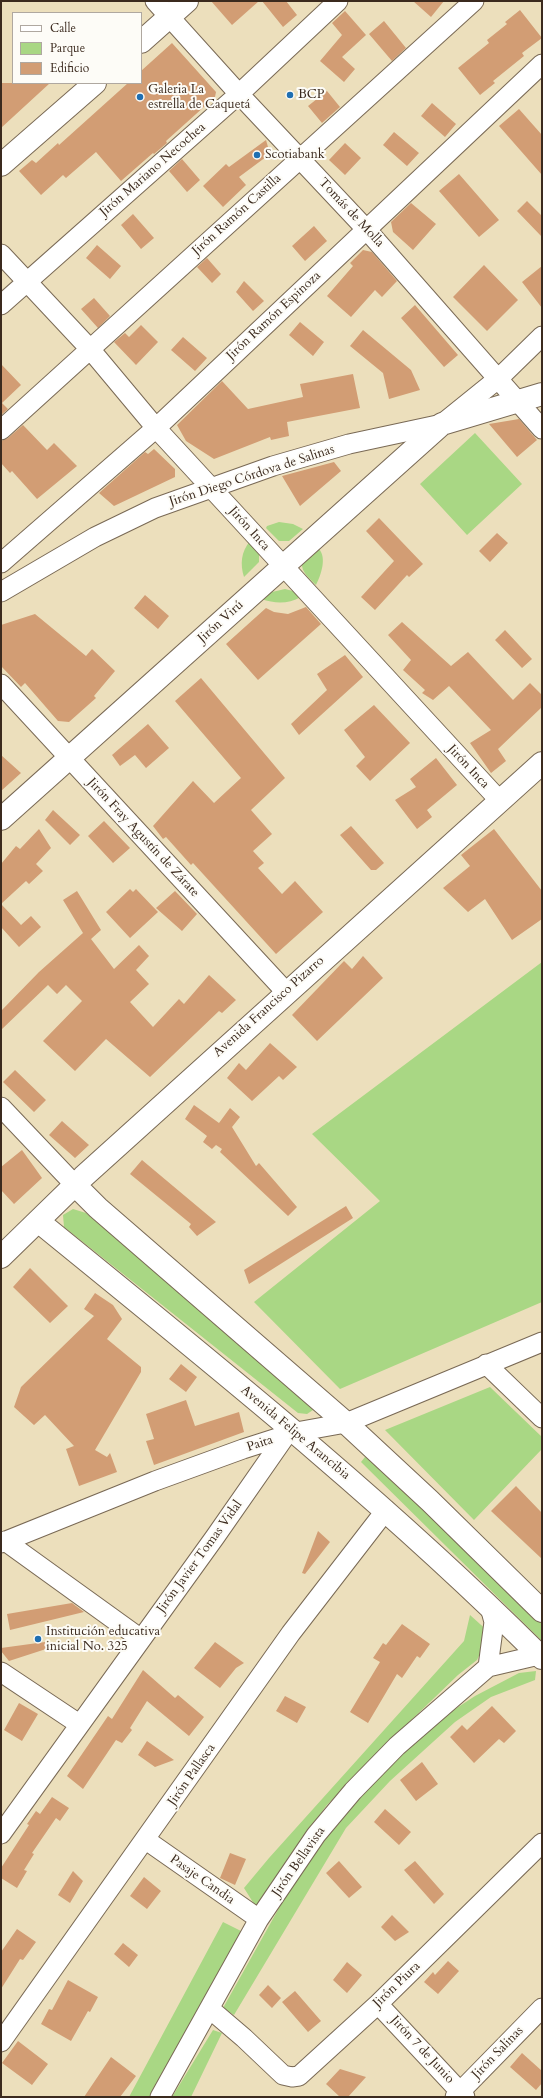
<!DOCTYPE html>
<html>
<head>
<meta charset="utf-8">
<style>
	body { margin:0 }
	#map { position:relative; width:543px; height:2098px; overflow:hidden; background:#ecdfbc; font-family:Cardo,serif }
	canvas { display:block }
	.frame { position:absolute; inset:0; border:2px solid #3b2a1e; pointer-events:none }
	.legend { position:absolute; left:12px; top:12px; width:130px; height:72px; box-sizing:border-box; background:#fdfcf7; border:1px solid #afa8a0; margin:0; padding:5px 7px; list-style:none; font-size:12px; color:#3b2a1e }
	.legend li { display:flex; align-items:center; gap:8px; height:20px }
	.legend b { width:20px; border:1px solid #afa8a0 }
</style>
</head>
<body>
<div id="map">
<canvas width="543" height="2098"></canvas>
<div class="frame"></div>
<ul class="legend">
<li><b style="height:5px;background:#fff"></b>Calle</li>
<li><b style="height:11px;background:#a9d784"></b>Parque</li>
<li><b style="height:11px;background:#d29d74"></b>Edificio</li>
</ul>
</div>
<script>
const ctx = document.querySelector('canvas').getContext('2d');
ctx.lineJoin = 'round';
function fillPath(path, color) { ctx.fillStyle = color; ctx.fill(path, 'evenodd'); }
function trace(path, color, width, dash) { ctx.strokeStyle = color; ctx.lineWidth = width; ctx.lineCap = dash ? 'butt' : 'round'; ctx.setLineDash(dash || []); ctx.stroke(path); }
function label(font, color, halo, rows, align = 'center') {
  ctx.font = font + ' Cardo,serif'; ctx.lineWidth = 4; ctx.setLineDash([]); ctx.textBaseline = 'middle'; ctx.strokeStyle = halo; ctx.fillStyle = color; for (const [text, x, y, turn = 0] of rows) {
    ctx.save(); ctx.translate(x, y); ctx.rotate((+turn || 0) * Math.PI / 180); ctx.textAlign = isNaN(turn) ? turn : align; if (halo) ctx.strokeText(text, 0, 0); ctx.fillText(text, 0, 0); ctx.restore();
  }
}
fillPath(new Path2D(`
	M475,433L522,484L467,535L420,484Z
	M279,522L293,524L303,529L289,541H279L266,528L267,526Z
	M250,541L259,553V562L244,577C240,564 241,552 250,541Z
	M319,549C327,558 321,575 316,585C310,579 301,572 302,563Z
	M285,589L293,591L301,597C288,604 276,604 261,599L272,592Z
	M542,962V1302L340,1389L254,1302L380,1201L312,1134Z
	M73,1209L86,1213L316,1408L307,1414L298,1413L64,1227L63,1215Z
	M490,1387L542,1437V1449L474,1520L385,1430Z
	M365,1457L372,1458L542,1624V1641L361,1462Z
	M470,1615L490,1633L477,1660L458,1675L402,1729L326,1806L256,1907L244,1888L269,1858L464,1641Z
	M536,1671L535,1680L491,1697L455,1722L390,1781L346,1828L234,2015L223,2008L302,1867L383,1767L440,1719L475,1696L519,1673Z
	M223,1922L245,1933L154,2097H129Z
	M213,2030L222,2033L191,2097H172Z`), '#a9d784');
fillPath(new Path2D(`
	M211,1H259L232,25Z
	M262,1H286L297,15L283,27Z
	M413,1H444L431,17Z
	M520,10L542,38L522,53L524,56L493,81L495,83L480,95L458,68L489,43L487,40L507,24L505,22Z
	M345,11L366,35L342,57L355,69L344,82L320,61L342,35L332,23Z
	M384,21L406,48L392,61L369,34Z
	M172,43L216,92L215,97L166,141L167,143L154,154L153,153L121,181L96,152L66,178L63,175L41,195L19,171L32,160L36,163L58,143L59,145L128,83H141V71Z
	M1,83H50L1,128Z
	M327,91L340,107L322,123L308,106Z
	M432,103L456,124L445,137L421,116Z
	M519,109L542,135V175L499,126Z
	M394,132L419,153L407,166L383,145Z
	M266,140L270,154L239,177L246,185L223,207L203,186L226,164L229,167Z
	M345,143L361,158L345,175L329,160Z
	M182,159L200,180L187,192L169,171Z
	M459,174L499,220L479,237L439,191Z
	M527,201L542,216V237L517,211Z
	M411,203L436,224L413,250L393,232L391,222Z
	M133,214L154,238L141,249L121,225Z
	M314,226L327,241L305,261L292,246Z
	M97,245L121,266L110,279L86,258Z
	M363,250L372,252L397,281L382,297L375,290L351,317L327,296L353,266L350,263Z
	M207,258L221,274L212,283L197,267Z
	M484,265L518,300L487,331L453,297Z
	M542,266V308L522,282Z
	M244,281L264,301L253,311L236,292Z
	M94,298L110,316L98,328L81,309Z
	M415,305L458,355L444,367L401,318Z
	M300,322L324,342L313,356L289,335Z
	M141,325L158,342L136,365L114,342L125,333L129,337Z
	M363,330L411,370L420,390L389,399L383,373L350,346Z
	M183,337L207,358L195,371L171,350Z
	M1,364L21,385L2,403L8,409L1,415Z
	M353,374L360,408L287,422L289,436L271,440L270,437L214,459L186,441L177,425L222,381L248,409L303,397L300,384Z
	M519,419L537,440L517,457L489,424Z
	M23,425L47,450L54,443L77,466L37,499L12,471L10,473L1,463V441L8,438Z
	M154,449L175,469V477L114,506L99,493L145,452L148,454Z
	M334,462L341,471L300,506L282,476Z
	M379,518L423,564L409,577L407,575L375,610L361,597L394,561L366,531Z
	M497,533L508,543L490,562L479,551Z
	M145,595L169,616L158,629L134,608Z
	M306,607L321,624L258,680L226,644L266,608L274,612L288,614Z
	M35,614L86,656L92,649L115,671L94,696L96,698L69,722L58,721L25,683L21,687L1,666V625Z
	M402,622L451,666L468,652L513,700L530,683L542,695V707L498,749L506,761L491,773L470,743L491,730L449,686L433,700L422,693L425,690L403,670L411,660L388,635Z
	M505,630L532,659L522,668L495,640Z
	M345,655L363,677L299,735L291,724L327,690L317,674Z
	M201,678L285,778L251,810L272,834L253,851L264,863L258,868L282,894L295,881L323,912L276,954L193,863L191,865L166,837L163,839L153,826L193,781L214,803L241,778L175,701Z
	M374,705L410,743L370,781L356,766L365,757L344,730Z
	M148,724L169,748L146,768L135,755L120,766L112,755Z
	M1,755L21,773L1,791Z
	M436,758L457,785L427,810L432,817L417,829L395,800L416,787L410,779Z
	M53,810L80,835L70,845L45,820Z
	M104,821L130,848L113,863L88,836Z
	M351,826L384,863L376,870H371L340,835Z
	M39,829L51,848L36,864L43,871L29,884L26,881L1,904L21,925L31,916L41,927L19,947L1,927V864L16,846L20,849Z
	M494,829L542,891V919L512,940L485,899L468,912L443,888L470,866L461,855Z
	M130,889L133,892L136,889L158,912L130,938L106,912Z
	M77,891L101,930L91,939L114,969L139,945L149,956L136,970L149,984L130,1002L153,1027L179,999L184,1004L209,975L236,1000L222,1013L219,1011L150,1077L106,1039L75,1071L43,1041L82,1001L66,985L57,994L48,985L1,1030V1011L39,972L83,933L63,900Z
	M175,891L197,914L182,931L156,908Z
	M363,956L383,978L317,1041L292,1015L344,961L352,969Z
	M270,1043L297,1067L283,1080L279,1076L252,1101L227,1078L239,1063L246,1070Z
	M15,1070L46,1100L34,1112L3,1082Z
	M194,1105L219,1123L230,1108L240,1117L232,1127L256,1166L259,1163L297,1207L288,1216L220,1152L222,1149L216,1145L212,1149L203,1142L207,1136L185,1119Z
	M62,1121L89,1145L75,1158L49,1135Z
	M22,1150L42,1178L14,1204L1,1190V1167Z
	M142,1160L173,1186L216,1222L197,1236L189,1227L191,1224L130,1174Z
	M346,1206L353,1218L249,1284L244,1270Z
	M30,1268L68,1306L50,1323L13,1287Z
	M95,1293L113,1305L122,1319L107,1339L141,1367V1372L95,1450L107,1457L110,1453L117,1472L79,1486L66,1449L74,1446L45,1415L34,1425L14,1407L21,1387L94,1316L84,1309Z
	M181,1364L197,1377L186,1392L169,1379Z
	M186,1400L195,1426L239,1412L244,1432L154,1465L146,1441L154,1439L146,1414Z
	M516,1486L542,1513V1559L491,1511Z
	M318,1531L330,1542L305,1574L302,1573Z
	M72,1603L84,1612L10,1630L7,1614Z
	M402,1624L430,1644L420,1658L417,1656L402,1678L397,1674L368,1723L350,1712L380,1662L373,1658L383,1643L386,1645Z
	M45,1642L46,1649L9,1661L1,1651V1648Z
	M215,1642L244,1663L236,1668L220,1688L194,1668Z
	M143,1670L175,1698L178,1695L204,1717L189,1736L147,1701L130,1728L132,1730L122,1743L116,1740L83,1789L67,1776L108,1716L112,1719Z
	M285,1696L306,1707L297,1723L276,1711Z
	M19,1703L38,1714L22,1741L4,1730Z
	M492,1706L516,1731L504,1743L499,1739L474,1763L450,1737L462,1725L467,1730Z
	M147,1741L174,1760L155,1767L138,1755Z
	M422,1762L438,1784L416,1801L400,1780Z
	M52,1797L69,1808L60,1821L56,1818L32,1853L34,1854L24,1870L27,1871L17,1888L1,1878V1868L29,1825L27,1824L36,1811L40,1814Z
	M385,1809L411,1832L399,1845L374,1822Z
	M230,1853L246,1859L235,1885L220,1878Z
	M339,1861L362,1887L349,1898L326,1873Z
	M415,1861L444,1894L434,1904L404,1870Z
	M73,1871L83,1881L70,1903L58,1895Z
	M144,1877L161,1891L147,1909L130,1896Z
	M392,1915L409,1932L395,1941L381,1927Z
	M17,1929L36,1942L23,1960L20,1959L1,1989V1952Z
	M123,1943L138,1955L129,1967L114,1954Z
	M448,1961L459,1971L438,1994L424,1982L433,1972L435,1975Z
	M347,1962L362,1975L347,1993L333,1980Z
	M68,1980L98,1997L90,2012L88,2011L71,2041L41,2024L49,2009L52,2010Z
	M268,1985L281,1998L272,2008L259,1995Z
	M295,1991L321,2021L308,2032L282,2002Z
	M18,2041L48,2064L32,2085L2,2063Z
	M522,2053L542,2071V2083L536,2090L510,2067Z
	M111,2057L136,2076L120,2097H84Z
	M340,2069L366,2077L348,2097H340L326,2084Z`), '#d29d74');
const street = new Path2D(`
	M155,1L239,94L366,229L542,429
	M1,254L90,349L156,428L500,801
	M1,305L239,94L338,1
	M1,430L474,1
	M1,563L156,428L542,64
	M1,592L95,537L155,508L273,466L349,444L442,424L499,378L542,336
	M1,684L286,992
	M1,1107L75,1185
	M486,1364L542,1418
	M5,1541L141,1639
	M1,1543L155,1481L243,1449L296,1432L346,1423L542,1342
	M488,1667L494,1622L490,1607
	M1,1672L79,1724
	M1,1834L215,1537L286,1435
	M146,1840L259,1919
	M378,2004L465,2097
	M210,2009L244,2038L283,2075L292,2077L299,2076L378,2004L542,1843
	M1,2042L291,1633L386,1510
	M160,2097L259,1919L316,1835L353,1791L397,1746L488,1667L539,1655
	M455,2097L542,2008`);
const secondary = new Path2D(`
	M141,42L187,1
	M1,165L95,83
	M1,819L442,424L542,394
	M75,1185L98,1208L346,1423L430,1501L542,1611
	M38,1221C211,1362 384,1500 542,1658
	M1,1257L83,1177L542,763`);
trace(street, '#796955', 21);
trace(secondary, '#796955', 24);
trace(street, '#fff', 19);
trace(secondary, '#fff', 22);
for (const [x, y, r, color] of [
	[290,95,4,"#1f6fb2"],
	[140,97,4,"#1f6fb2"],
	[257,155,4,"#1f6fb2"],
	[38,1639,4,"#1f6fb2"]
]) { const dot = new Path2D(); dot.arc(x, y, r, 0, 2 * Math.PI); ctx.fillStyle = color; ctx.fill(dot); trace(dot, '#fdfcf7', 1.5); }
label('13px', '#3b2a1e', '#fdfcf7', [
	["Galeria La",148,90],
	["estrella de Caquetá",148,105],
	["BCP",298,95],
	["Scotiabank",265,155],
	["Institución educativa",46,1632],
	["inicial No. 325",46,1647]
], 'left');
label('13px', '#3b2a1e', '#fdfcf7', [
	["Jirón Mariano Necochea",153,170,-41],
	["Tomás de Molla",351,213,47],
	["Jirón Ramón Castilla",237,215,-42],
	["Jirón Ramón Espinoza",274,316,-43],
	["Jirón Diego Córdova de Salinas",252,476,-18],
	["Jirón Inca",249,529,48],
	["Jirón Virú",221,622,-42],
	["Jirón Inca",468,767,47],
	["Jirón Fray Agustín de Zárate",143,838,47],
	["Avenida Francisco Pizarro",269,1007,-42],
	["Avenida Felipe Arancibia",295,1433,40],
	["Paita",260,1444,-18],
	["Jirón Javier Tomas Vidal",200,1557,-54],
	["Jirón Pallasca",192,1775,-55],
	["Jirón Bellavista",299,1862,-55],
	["Pasaje Candia",202,1880,35],
	["Jirón Piura",397,1985,-44],
	["Jirón 7 de Junio",422,2050,47],
	["Jirón Salinas",498,2053,-46]
]);
</script>
</body>
</html>
